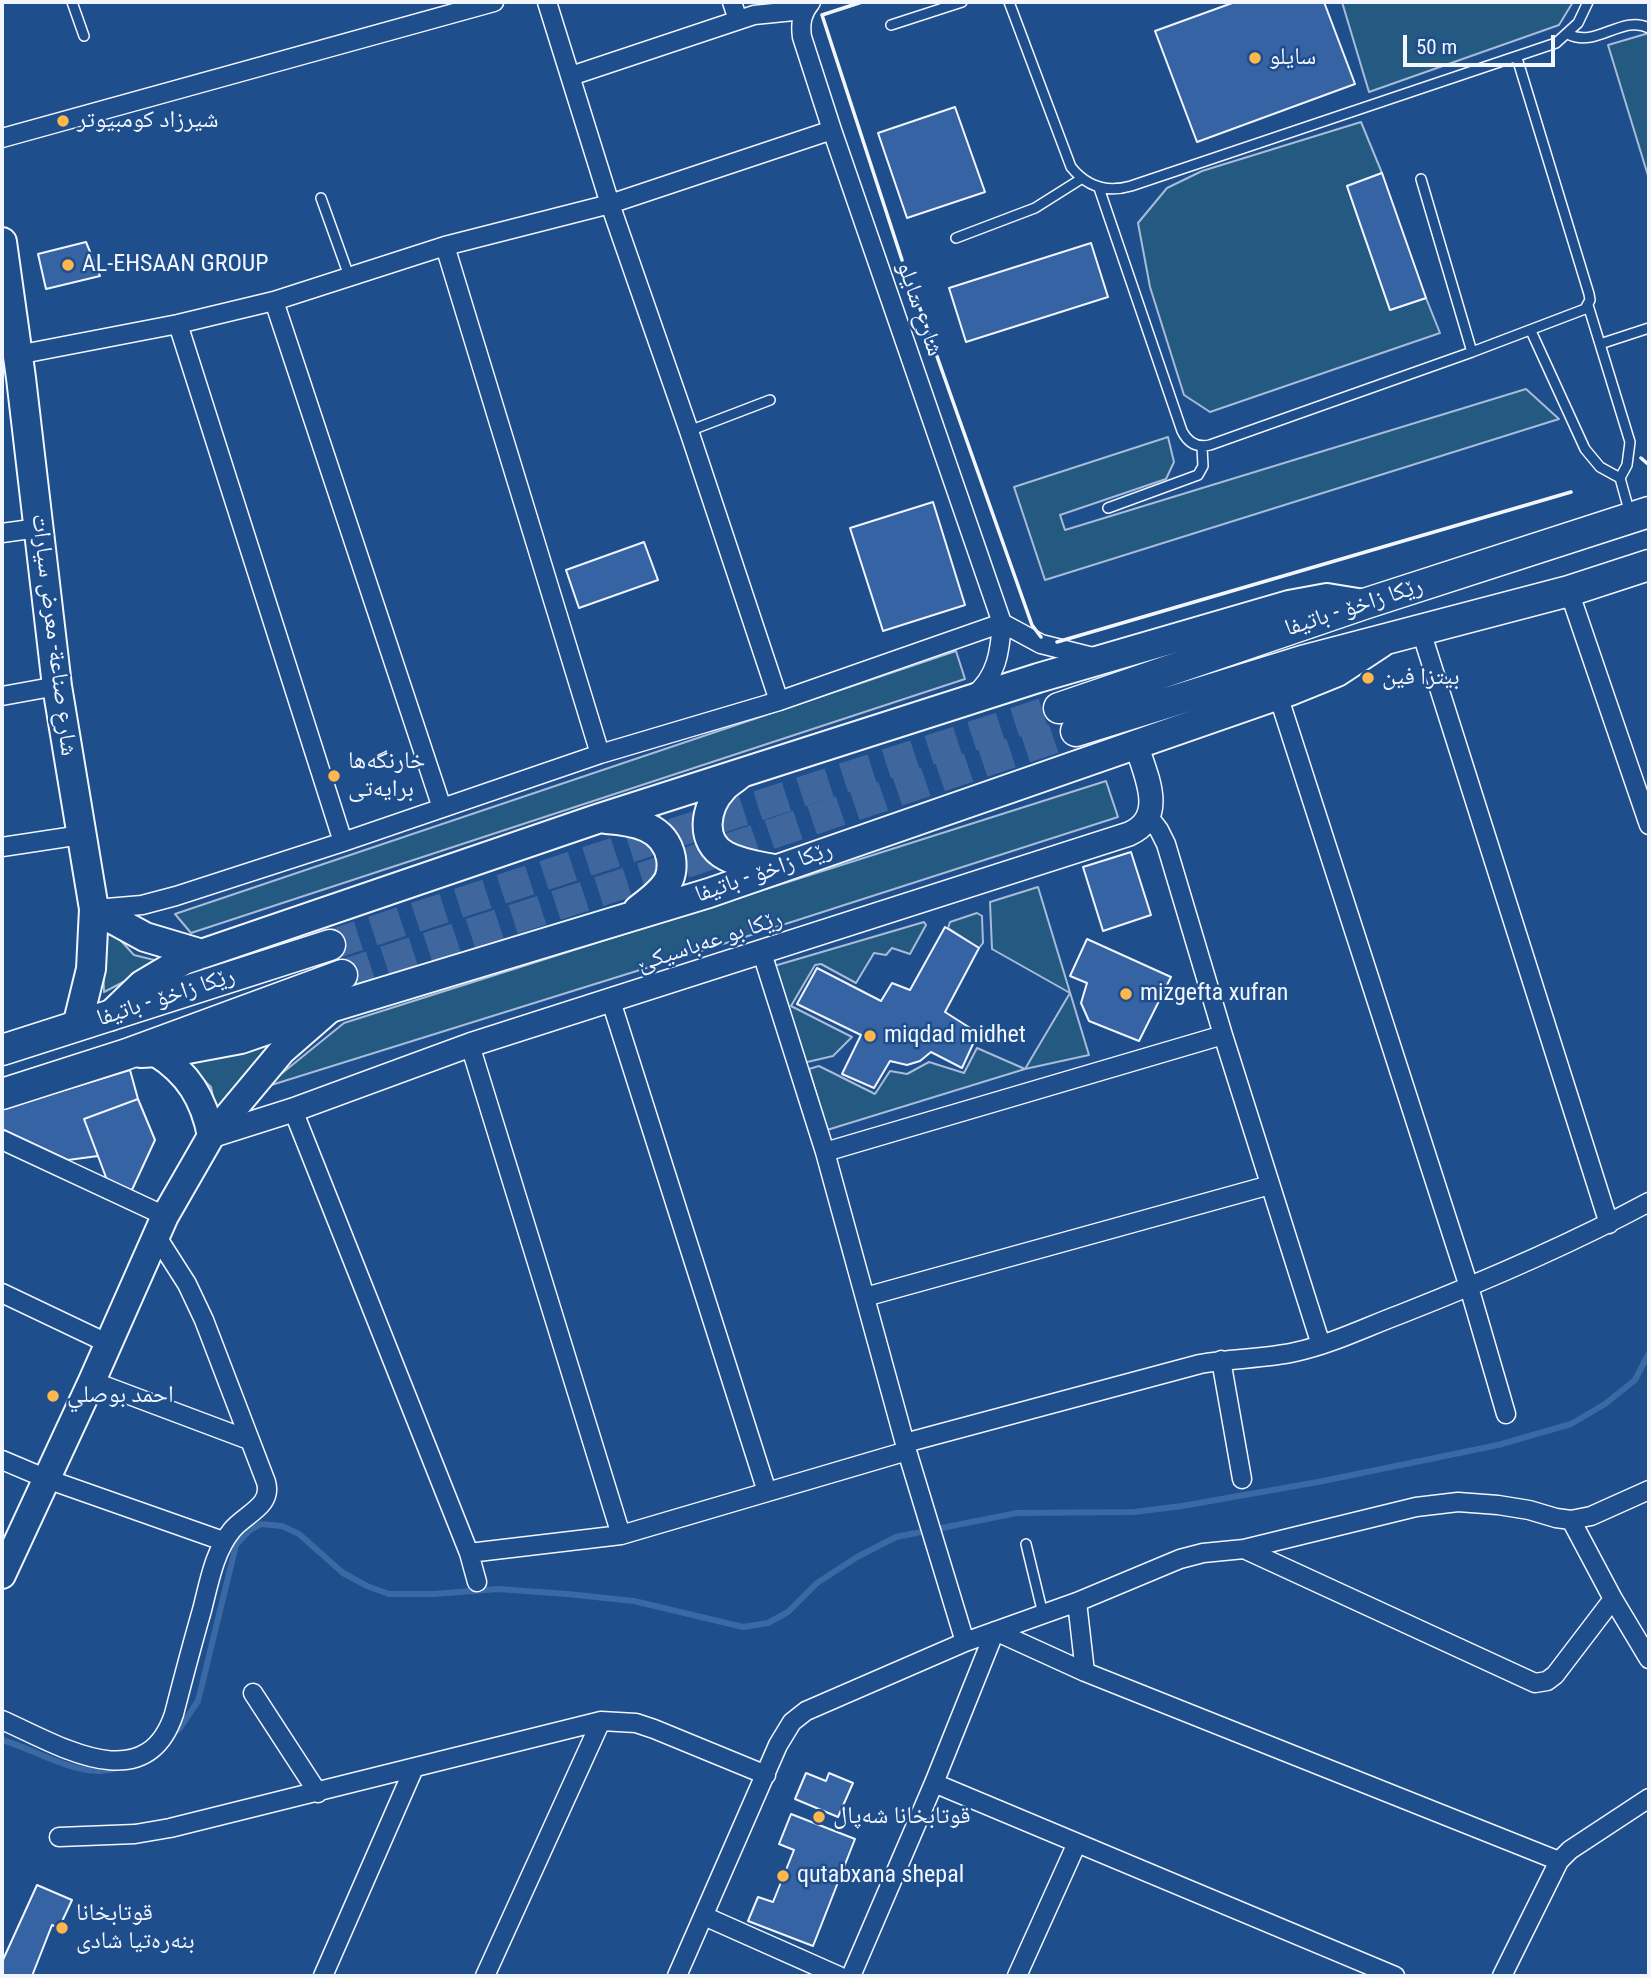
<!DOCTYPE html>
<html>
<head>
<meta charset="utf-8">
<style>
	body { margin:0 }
	#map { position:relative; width:1651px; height:1978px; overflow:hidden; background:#1f4e8c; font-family:"Roboto Condensed",sans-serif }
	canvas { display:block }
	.frame { position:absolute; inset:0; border:4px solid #f2f6ff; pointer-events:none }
	.scale { position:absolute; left:1403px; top:35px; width:152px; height:32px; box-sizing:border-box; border:4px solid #f2f6ff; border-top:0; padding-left:9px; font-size:21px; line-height:24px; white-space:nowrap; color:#f2f6ff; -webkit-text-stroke:5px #1f4e8c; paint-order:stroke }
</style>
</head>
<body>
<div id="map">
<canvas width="1651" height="1978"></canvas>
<div class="frame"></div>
<div class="scale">50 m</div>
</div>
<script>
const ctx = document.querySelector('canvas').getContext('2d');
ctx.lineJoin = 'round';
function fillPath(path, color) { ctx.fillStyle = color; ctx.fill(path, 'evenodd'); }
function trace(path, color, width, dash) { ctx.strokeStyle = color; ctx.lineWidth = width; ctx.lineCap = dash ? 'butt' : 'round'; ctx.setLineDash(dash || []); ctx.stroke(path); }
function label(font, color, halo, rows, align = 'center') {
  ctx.font = font + ' "Roboto Condensed","Noto Naskh Arabic",sans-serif'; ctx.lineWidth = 5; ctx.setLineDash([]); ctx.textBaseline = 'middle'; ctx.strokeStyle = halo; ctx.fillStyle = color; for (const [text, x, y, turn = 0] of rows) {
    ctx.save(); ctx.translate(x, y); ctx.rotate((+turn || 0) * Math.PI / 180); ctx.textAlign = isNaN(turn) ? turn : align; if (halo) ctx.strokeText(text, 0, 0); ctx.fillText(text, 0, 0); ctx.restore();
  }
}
const green = new Path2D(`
	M1342,2H1573L1559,25L1369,92Z
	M1649,33V179L1608,45Z
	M1361,122L1382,173L1347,186L1390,310L1426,298L1440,333L1210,412L1184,395L1150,287L1138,223L1167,188L1202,171Z
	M1526,389L1559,419L1045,580L1014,487L1168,437L1174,462L1166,479L1060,515L1065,530Z
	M956,651L965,679L191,933L175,914Z
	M1106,781L1118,817L720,945L265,1087L344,1023Z
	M1038,887L1089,1055L1025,1069L827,1130L809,1069L819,1066L875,1094L890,1071L907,1074L929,1062L964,1073L977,1048L1025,1069L1070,993L992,949L990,902Z
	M977,913L982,916L983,943L979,948L948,928L950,922Z
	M924,922L926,925L910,954L892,948L886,955L874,953L856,983L821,964L815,965L791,1006L852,1037L833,1056L803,1063L774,966Z
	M112,931L134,955L162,962L104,992L102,938Z
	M274,1038L216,1113L211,1087L182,1060Z`);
fillPath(green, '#245a82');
trace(green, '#a8bbd7', 2);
trace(new Path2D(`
	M169,1738L180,1728L198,1701L236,1545L249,1531L261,1524L282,1526L299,1534L343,1573L367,1586L389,1594H434L498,1589L567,1594L634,1601L743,1627L768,1623L788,1612L817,1583L857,1557L896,1537L1017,1513L1134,1512L1182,1506L1318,1482L1498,1445L1571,1424L1605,1404L1635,1380L1649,1353
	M2,1740C39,1750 81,1782 121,1767`), '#3b69a3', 6);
const building = new Path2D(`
	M1235,2H1324L1355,84L1197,142L1155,31Z
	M955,107L985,192L907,218L878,133Z
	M1382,173L1426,298L1390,310L1347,186Z
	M86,242L100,276L46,289L38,254Z
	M1091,243L1108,297L966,342L949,288Z
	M933,502L965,605L883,631L850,528Z
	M644,542L658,580L579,608L566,570Z
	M1131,852L1151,915L1103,931L1083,867Z
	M945,927L979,948L945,1012L978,1033L962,1068L931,1052L920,1061L907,1065L890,1061L874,1088L842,1074L861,1035L797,1004L817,968L881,1001L892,983L910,990Z
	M1087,939L1171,977L1139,1041L1089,1021L1081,1003L1087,983L1070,976Z
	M130,1070L138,1099L84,1119L98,1156L68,1160L2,1129V1109Z
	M138,1099L155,1140L131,1192L107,1180L84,1119Z
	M806,1773L826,1781L829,1773L853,1783L838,1817L795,1799Z
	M791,1814L855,1839L813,1946L748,1921L758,1897L773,1902L794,1850L779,1844Z
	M37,1885L72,1900L59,1928L52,1925L32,1976H2V1962Z`);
fillPath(building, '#3563a3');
trace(building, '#f2f6ff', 2);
trace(new Path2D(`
	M330,945L1059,708
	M342,975L650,875L1076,731`), '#3f679d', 30, [30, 15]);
const service = new Path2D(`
	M72,2L84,36
	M1009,2L1071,167C1087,187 1107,193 1131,186L1556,43L1578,23L1588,2
	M891,25L962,2
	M1568,34C1596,49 1622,14 1649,28
	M1421,179L1472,352
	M1099,188L1182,431C1188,443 1197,448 1210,445L1472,352L1585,309L1590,300L1589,294L1517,58
	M321,198L349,276
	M956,238L1035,208L1081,179
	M1588,305L1630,442L1627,465L1620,478L1630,514
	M1531,331L1585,449L1600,467L1620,478
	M1600,344L1649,328
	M689,431L770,400
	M1108,508L1198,475L1203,466L1202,447
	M1026,1544L1043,1614`);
const minor = new Path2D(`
	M547,2L610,204L832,130
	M732,2L738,20
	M811,2C802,13 800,23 802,37L832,130L1002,623C1000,651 997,677 973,696
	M571,76L754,15L804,10
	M2,138L494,2
	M445,246L600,754
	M274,301L442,808
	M178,324L343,842
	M17,355L178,324L274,301L445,246L610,204L689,431L779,701
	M2,533L38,528
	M1569,591L1649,825
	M1002,623L1041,644L1097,658
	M1421,631L1609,1224
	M1278,695L1469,1287L1506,1414
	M2,696L57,686
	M1149,817L1159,830L1166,844L1223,1035L1321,1345
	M2,847L81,835
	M95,909L142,905L176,896L343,842L600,754L779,701L1002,623
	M762,953L825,1152L907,1451L965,1642
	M611,1001L767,1492
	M470,1045L621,1535
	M293,1110L469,1553L477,1582
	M2,1140L165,1216
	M825,1152L1223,1035
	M2,1293L109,1344
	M865,1297L1270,1185
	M1221,1360L1242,1479
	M92,1381L249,1440
	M905,1443L1200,1364C1232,1358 1264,1359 1295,1352C1332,1344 1366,1327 1401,1314C1485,1281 1569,1245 1649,1202
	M2,1460L47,1479L223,1541
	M1571,1520L1613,1599L1649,1659
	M1244,1549L1416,1507L1458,1502L1498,1505L1529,1510L1556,1518L1571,1520L1591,1516L1649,1490
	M469,1553L621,1535L907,1451
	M1077,1602L1085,1672
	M995,1631L1085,1672L1559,1861
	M253,1693L318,1793
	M2,1720C57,1744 145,1801 174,1714C183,1679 192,1645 202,1610C209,1583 214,1552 232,1530C245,1514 273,1506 266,1482L204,1320L187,1284L157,1237
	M934,1783L1395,1976
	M59,1837L135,1834L170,1828L601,1721L636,1723L654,1729L766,1775
	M704,1916L839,1976
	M323,1976L414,1768
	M485,1976L601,1721
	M677,1976L778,1745L792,1722L806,1711L965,1642L1077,1602L1180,1559L1203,1553L1244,1549L1535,1683L1547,1681L1555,1675L1613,1599
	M851,1976L934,1783L995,1631
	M1017,1976L1077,1843
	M1502,1976L1559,1861L1570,1850L1649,1798`);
const tertiary = new Path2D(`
	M211,1136L293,1110L470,1045L1129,834C1168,817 1145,774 1136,744`);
const secondary = new Path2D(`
	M156,1053C188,1073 204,1099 211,1136
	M2,1575L92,1381L165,1216L211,1136L282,1051L329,1010`);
const primary = new Path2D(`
	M2,242L21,378L57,686L94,909L91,969L77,1026
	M740,774C735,779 727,783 723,788C705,807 699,842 726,856C741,864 758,866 774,869
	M606,819C634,821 665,826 671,858C672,865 672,872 669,879C663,892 649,901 638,910
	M94,909L145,937L202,954
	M110,1016L142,985L184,960L597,819L1038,678L1289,605L1327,598L1364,604
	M141,1053L177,1051L241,1039L333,1007L709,893L1290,691L1337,672L1381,643`);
const trunk = new Path2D(`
	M1059,708L1364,604L1649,512
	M1076,731L1302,661L1569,591L1649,565
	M2,1050L330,945
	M2,1094L127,1054L342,975`);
trace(service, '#f2f6ff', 12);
trace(minor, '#f2f6ff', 21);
trace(tertiary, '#f2f6ff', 26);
trace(secondary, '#f2f6ff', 30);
trace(primary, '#f2f6ff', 32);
trace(trunk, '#f2f6ff', 33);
trace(service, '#1f4e8c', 9);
trace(minor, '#1f4e8c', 18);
trace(tertiary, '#1f4e8c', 23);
trace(secondary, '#1f4e8c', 26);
trace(primary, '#1f4e8c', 28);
trace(trunk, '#1f4e8c', 30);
trace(new Path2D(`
	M862,2L822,15L902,260
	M916,297L1032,625L1041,637
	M1641,458L1649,465
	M1057,642L1571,492`), '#f2f6ff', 3.5);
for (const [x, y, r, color] of [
	[1255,58,7,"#ffb74d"],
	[63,121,7,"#ffb74d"],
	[68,265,7,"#ffb74d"],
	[1368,678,7,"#ffb74d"],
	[334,776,7,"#ffb74d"],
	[1126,994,7,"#ffb74d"],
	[870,1036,7,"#ffb74d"],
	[53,1396,7,"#ffb74d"],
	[819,1817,7,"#ffb74d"],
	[783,1876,7,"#ffb74d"],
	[62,1928,7,"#ffb74d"]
]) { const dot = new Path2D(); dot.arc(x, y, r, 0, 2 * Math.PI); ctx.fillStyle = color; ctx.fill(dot); trace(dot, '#1f4e8c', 2.5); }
label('24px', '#f2f6ff', '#1f4e8c', [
	["سايلو",1269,58],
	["شيرزاد كومبيوتر",77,121],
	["AL-EHSAAN GROUP",82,265],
	["بيتزا فين",1382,678],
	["خارنگه‌ها",348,762],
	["برايه‌تى",348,790],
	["mizgefta xufran",1140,994],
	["miqdad midhet",884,1036],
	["احمد بوصلي",67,1396],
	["قوتابخانا شەپال",833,1817],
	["qutabxana shepal",797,1876],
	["قوتابخانا",76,1914],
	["بنەرەتیا شادی",76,1942]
], 'left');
label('24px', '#f2f6ff', '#1f4e8c', [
	["شارع سايلو",919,309,71],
	["رێکا زاخۆ - باتیفا",1354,608,-18],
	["شارع صناعة- معرض سيارات",53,635,83],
	["رێکا زاخۆ - باتیفا",764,873,-19],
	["رێكا بو عه‌باسيكێ",710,942,-18],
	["رێکا زاخۆ - باتیفا",166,998,-18]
]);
</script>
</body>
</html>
